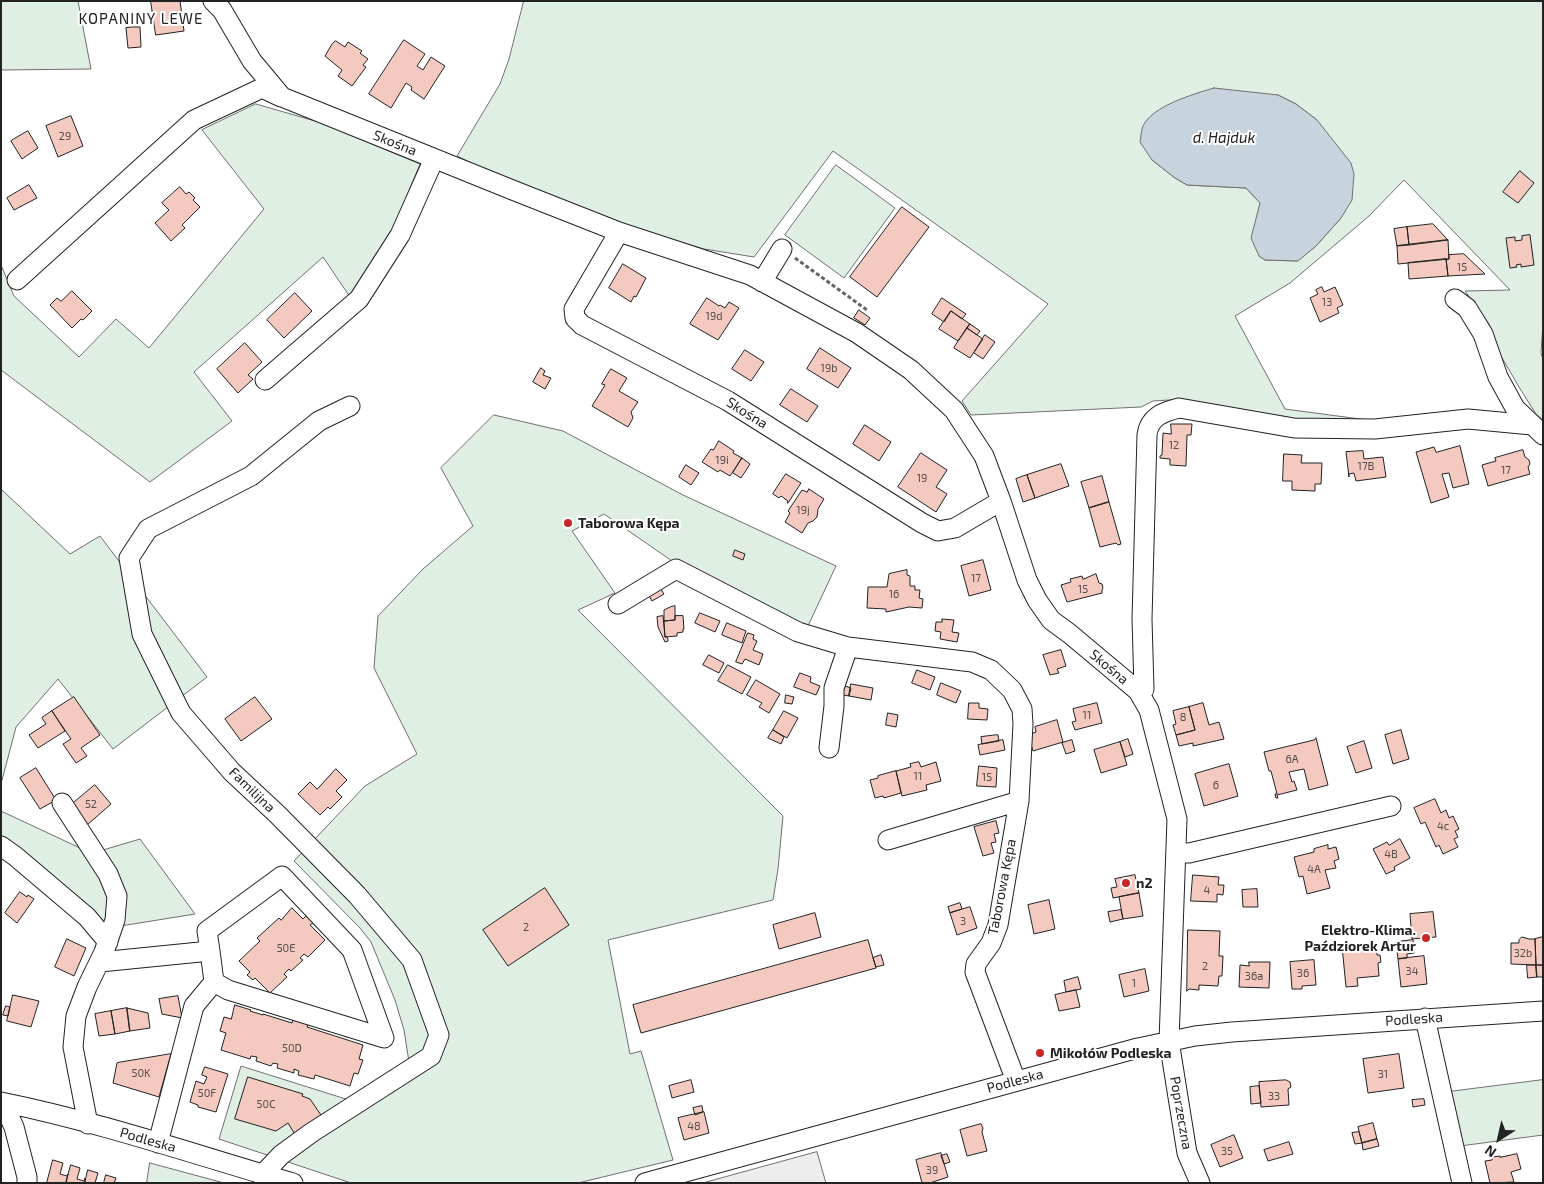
<!DOCTYPE html>
<html>
<head>
<meta charset="utf-8">
<style>
	body { margin:0 }
	#map { position:relative; width:1544px; height:1184px; overflow:hidden; background:#fff; font-family:"Exo 2",sans-serif }
	canvas { display:block }
	.frame { position:absolute; inset:0; border:2px solid #222; pointer-events:none }
	.north { position:absolute; left:1474px; top:1114px; width:50px; height:50px; -webkit-text-stroke:4px #fff; paint-order:stroke; rotate:215deg; font-size:14px; font-weight:700; line-height:20px; text-align:center; color:#222 }
	.north::after { content:''; display:block; margin:auto; width:18px; height:22px; background:#222; clip-path:polygon(50% 0,100% 100%,50% 72%,0 100%) }
</style>
</head>
<body>
<div id="map">
<canvas width="1544" height="1184"></canvas>
<div class="frame"></div>
<div class="north">N</div>
</div>
<script>
const ctx = document.querySelector('canvas').getContext('2d');
ctx.lineJoin = 'round';
function fillPath(path, color) { ctx.fillStyle = color; ctx.fill(path, 'evenodd'); }
function trace(path, color, width, dash) { ctx.strokeStyle = color; ctx.lineWidth = width; ctx.lineCap = dash ? 'butt' : 'round'; ctx.setLineDash(dash || []); ctx.stroke(path); }
function label(font, color, halo, rows, align = 'center') {
  ctx.font = font + ' "Exo 2",sans-serif'; ctx.lineWidth = 4; ctx.setLineDash([]); ctx.textBaseline = 'middle'; ctx.strokeStyle = halo; ctx.fillStyle = color; for (const [text, x, y, turn = 0] of rows) {
    ctx.save(); ctx.translate(x, y); ctx.rotate((+turn || 0) * Math.PI / 180); ctx.textAlign = isNaN(turn) ? turn : align; if (halo) ctx.strokeText(text, 0, 0); ctx.fillText(text, 0, 0); ctx.restore();
  }
}
const green = new Path2D(`
	M1,1H78L91,69L1,70Z
	M524,1H1543V324L1541,353L1543,360V420L1536,414L1519,387L1498,351L1489,324L1465,291L1510,290L1404,180L1369,216L1290,283L1235,316L1285,409L1375,421L1286,419L1169,400L1153,401L1141,407L971,415L962,401L1048,304L833,151L754,257L704,249L585,213L510,182L457,156L500,84L509,59ZM1278,95L1296,104L1317,120L1341,218L1316,246L1297,261L1265,260L1259,256L1257,219L1260,203L1246,188L1187,185L1175,178L1152,160Z
	M256,104L322,123L420,164L388,241L350,297L323,257L194,372L232,421L150,482L1,370V265L14,296L79,357L116,319L149,348L264,209L202,130Z
	M836,165L895,208L844,278L785,235Z
	M494,415L563,431L683,495L836,566L807,628L675,563L604,514L572,531L615,593L578,610L783,816L778,869L773,900L608,940L630,1054L641,1051L673,1160L578,1183H351L219,1139L241,1066L349,1100L409,1062L404,1030L395,1000L371,942L360,928L294,861L365,786L417,754L374,668L378,616L423,569L473,526L441,468Z
	M1,489L70,554L100,536L207,677L113,749L58,679L16,727L1,784Z
	M1,811L80,848L103,850L140,839L195,914L108,928L1,839Z
	M1543,1080V1135L1460,1146L1448,1092Z
	M150,1163L224,1183H147Z`);
fillPath(green, '#e0efe3');
trace(green, '#6f6f6f', 1);
const parking = new Path2D(`
	M817,1152L826,1183H703Z`);
fillPath(parking, '#ededed');
trace(parking, '#6f6f6f', 1);
const water = new Path2D(`
	M1214,88L1278,95L1296,104L1317,120L1351,163L1354,174L1352,200L1341,218L1316,246L1298,261L1265,260L1259,256L1251,238L1260,203L1246,188L1187,185L1175,178L1152,160L1140,142C1141,137 1141,131 1143,126C1152,106 1194,94 1214,88Z`);
fillPath(water, '#c7d3dd');
trace(water, '#6f6f6f', 1);
const building = new Path2D(`
	M151,1H180L184,31L156,35Z
	M133,27H140L141,47L128,48L126,28Z
	M404,40L425,54L417,66L423,70L431,57L445,66L424,99L411,90L412,87L406,83L391,108L369,94Z
	M336,41L345,47L348,42L362,51L360,53L368,59L363,65L366,67L352,86L338,76L342,70L325,56L332,44Z
	M71,116L83,146L58,157L46,126Z
	M28,131L38,148L22,159L11,141Z
	M1520,171L1534,183L1518,203L1503,192Z
	M29,185L37,198L14,210L7,198Z
	M180,187L186,194L189,192L195,198L193,200L200,207L182,225L185,228L171,241L155,223L169,210L162,203Z
	M902,207L929,227L877,297L850,277Z
	M1433,224L1448,240L1409,245L1407,227Z
	M1407,227L1409,245L1397,246L1394,229Z
	M1530,235L1534,265L1521,267V264L1516,265L1517,267L1510,268L1506,238L1515,237V241L1522,240V236Z
	M1448,240L1449,259L1398,264L1397,246Z
	M1464,254L1485,274L1448,276L1446,259H1449V255Z
	M1446,259L1448,276L1409,279L1408,263Z
	M623,264L646,278L636,297L634,296L631,302L609,288Z
	M1322,287L1324,292L1335,287L1343,305L1337,308L1339,313L1320,322L1310,298L1318,294L1316,290Z
	M72,291L92,311L83,320L81,319L72,328L50,305L57,298L61,301Z
	M295,293L312,311L284,338L267,320Z
	M707,298L719,306L720,305L725,308L729,302L739,308L718,340L690,324Z
	M942,298L966,314L962,319L951,311L944,322L932,314Z
	M859,310L870,318L865,325L854,318Z
	M951,311L970,324L958,341L939,329Z
	M970,324L980,331L977,335L967,328Z
	M967,328L983,339L970,358L954,348Z
	M985,335L995,342L983,359L974,353Z
	M245,343L262,362L248,375L253,379L238,393L217,369Z
	M820,348L851,368L838,388L807,369Z
	M745,350L764,362L751,381L732,369Z
	M541,368L545,371L543,375L551,378L545,389L533,382Z
	M611,369L627,378L619,391L638,402L631,412L633,418L628,427L592,406L605,385L602,384Z
	M791,389L818,406L807,422L780,405Z
	M1171,424H1192L1191,435H1187L1186,466L1170,465V459L1160,458V456L1162,455L1163,433L1171,434Z
	M865,425L891,442L879,461L853,444Z
	M719,441L734,451L733,453L742,458L730,476L720,470L718,472L702,462L711,449L713,450Z
	M1460,446L1469,484L1453,488L1449,473L1442,474L1449,497L1431,503L1416,452L1434,447L1436,452Z
	M1523,450L1525,457L1529,460L1530,464L1528,467L1530,474L1488,486L1482,465L1496,461L1495,458Z
	M1363,451L1364,459L1383,457L1386,477L1356,481L1354,473L1349,474V477L1346,452Z
	M921,453L947,470L936,487L947,494L936,512L898,487Z
	M1284,454L1302,455L1301,463H1322L1321,484H1315V491L1292,490V481H1283Z
	M742,458L750,464L741,478L733,473Z
	M1061,464L1069,486L1035,498L1027,475Z
	M686,465L699,473L691,485L679,477Z
	M786,474L801,483L788,503H787L788,501L781,496L779,498L773,494Z
	M1027,475L1035,498L1023,502L1016,479Z
	M1102,476L1109,502L1089,508L1081,482Z
	M809,489L824,499L818,509L817,517L813,521L808,523L802,533L785,522L790,513L788,511L802,490L807,492Z
	M1109,502L1121,544L1118,545L1116,543L1100,547L1089,508Z
	M735,550L745,554L743,560L733,556Z
	M983,560L991,590L969,596L961,566Z
	M907,570V575L910,576V586H915V590H920L919,598L923,599L922,608L909,607L886,612V609L867,608L868,587H887L889,574Z
	M1096,574L1099,583L1102,584L1103,588L1102,590V593L1067,602L1061,585L1071,582L1070,579L1082,576L1083,579Z
	M660,588L664,594L652,601L648,594Z
	M675,606V620L664,621V610L670,607Z
	M700,613L720,621L715,632L695,623Z
	M663,616L665,637H667L668,639V641L665,642L658,627L657,617Z
	M683,616L684,629H683V632L677,633V636L665,637L664,621L675,620V616Z
	M942,619L954,620L952,632L959,633L957,642L940,639L941,632L935,631L936,622H942Z
	M727,623L746,631L742,643L722,635Z
	M748,633L754,635L753,639L757,641L753,650L763,654L759,665L745,659L742,664L736,662Z
	M1061,650L1066,666L1057,669L1059,673L1050,675L1043,655Z
	M709,655L724,663L719,673L703,665Z
	M728,665L751,677L742,694L718,681Z
	M917,670L935,677L930,690L912,683Z
	M800,673L811,677L810,682L820,686L816,695L794,687Z
	M756,680L780,694L769,713L759,707L762,703L747,695Z
	M941,683L961,691L956,703L937,695Z
	M851,684L873,688L871,700L849,696Z
	M845,686L851,688L849,696L843,695Z
	M786,695L794,697L792,704L785,703Z
	M74,697L100,735L81,748L87,756L76,763L63,744L71,739L52,711Z
	M255,697L272,719L241,741L225,719Z
	M969,703H979V708L988,709L987,720L968,719Z
	M1097,703L1102,723L1075,730L1072,722L1076,721L1073,709Z
	M1203,703L1209,725L1219,722L1224,739L1193,746V743L1179,746L1176,735L1195,730L1189,707Z
	M1189,707L1195,730L1176,735L1173,725L1176,724L1173,711Z
	M52,711L65,731L38,748L29,735L46,724L42,718Z
	M784,711L798,718L787,738L773,730Z
	M888,713L898,715L896,727L886,725Z
	M1057,720L1063,742L1033,751L1028,735L1036,732L1035,727Z
	M773,730L784,737L781,744L768,738Z
	M1401,730L1409,759L1393,764L1385,735Z
	M998,735L999,741L982,744L981,737Z
	M1316,738L1328,785L1309,790L1304,769L1289,772L1292,782L1294,781L1297,790L1277,795L1278,798H1276L1275,794H1277L1271,771H1269L1264,752L1314,740Z
	M1128,739L1133,754L1125,757L1120,742Z
	M1003,740L1005,750L980,755L978,745Z
	M1072,740L1075,751L1066,754L1062,743Z
	M1364,741L1372,768L1356,773L1347,747Z
	M1120,742L1127,765L1101,773L1094,750Z
	M919,762L921,767L936,762L941,781L926,785L927,790L902,796L896,771L911,767L910,764Z
	M1229,764L1238,796L1204,806L1195,774Z
	M979,766L997,768L996,787L977,786Z
	M36,768L56,800L40,809L20,778Z
	M336,769L347,780L336,791L342,797L330,809L328,807L320,815L298,794L310,782L317,789Z
	M896,771L901,793L884,798L883,796L875,798L870,780L878,778V776Z
	M95,785L111,804L87,825L71,805Z
	M1435,799L1441,813L1446,810L1449,818L1453,816L1459,829L1455,831L1458,837L1454,839L1458,847L1443,854L1439,845L1436,847L1425,822L1421,824L1414,808Z
	M996,821L999,833L994,834L996,842L991,843L994,853L983,856L974,827Z
	M1400,839L1410,858L1394,867L1395,870L1386,874L1373,849L1387,842L1389,845Z
	M1328,845V849L1336,847L1339,859L1334,861L1336,868L1325,870L1330,888L1307,894L1303,876L1299,877L1294,857L1314,852V849Z
	M1135,875L1139,893L1113,898L1111,888L1117,887L1115,879Z
	M1193,875L1219,877L1218,885H1224L1223,895L1217,894V902L1191,901Z
	M545,888L569,925L508,966L483,930Z
	M1257,889L1258,907H1243L1242,890Z
	M20,892L27,897L28,895L34,899L17,923L5,913Z
	M1139,893L1143,916L1123,919L1119,897Z
	M1049,900L1055,929L1034,934L1028,905Z
	M960,903L962,909L950,913L948,907Z
	M970,907L977,928L957,935L950,913Z
	M292,908L303,919L306,916L313,923L310,925L325,940L308,957L304,954L300,958L303,960L291,971L289,969L284,974L287,977L270,993L255,978L253,980L247,975L250,972L239,961L260,941L257,938L279,918L281,920Z
	M1121,910L1123,919L1110,922L1108,912Z
	M1433,912L1436,937L1412,939L1410,914Z
	M815,913L821,937L779,949L773,925Z
	M1188,930L1220,931L1219,956H1223L1222,976H1219L1218,986L1199,985V990L1189,989L1187,991Z
	M1522,937L1529,939H1535L1536,965L1511,964V943H1519V940Z
	M1543,937V965H1536L1535,939Z
	M67,939L86,948L74,976L55,967Z
	M868,940L876,968L641,1033L633,1005Z
	M1413,940L1414,953L1407,954V958L1398,959L1396,942Z
	M1362,944L1363,949L1376,947L1377,955H1380L1381,962L1378,963L1379,976L1357,978L1358,986L1346,987L1342,946Z
	M881,955L884,965L876,967L873,958Z
	M1424,956L1427,984L1401,987L1398,959Z
	M1314,960L1316,985L1302,986V989H1292L1290,962Z
	M1249,962H1270L1269,988L1239,987L1240,965L1249,966Z
	M1527,965H1536L1537,977L1528,978Z
	M1536,965H1543V977H1537Z
	M1145,969L1149,991L1124,997L1119,975Z
	M1078,977L1081,989L1066,992L1064,981Z
	M1076,990L1080,1007L1059,1011L1055,995Z
	M13,995L39,1001L31,1027L7,1021Z
	M178,996L182,1018L162,1014L159,999Z
	M235,1005L251,1010L250,1011L263,1015V1014L292,1023L293,1019L308,1024L307,1027L363,1045L359,1059L363,1060L358,1074L354,1073L350,1086L315,1075L314,1079L298,1075L299,1071L294,1069V1073L277,1068L278,1064L273,1063L271,1066L256,1061L257,1057L251,1056L250,1059L221,1050L226,1033L220,1031L224,1017L231,1019Z
	M6,1006L10,1007L8,1016L3,1015Z
	M127,1008L130,1031L115,1034L111,1011Z
	M127,1008L148,1013L150,1028L130,1031Z
	M111,1011L115,1034L99,1036L95,1014Z
	M171,1054L159,1097L113,1083L117,1063Z
	M1399,1054L1404,1088L1368,1093L1363,1059Z
	M205,1067L228,1074L216,1112L198,1107V1105L190,1102L196,1081L204,1084L207,1077L202,1075Z
	M248,1077L303,1094L302,1096L310,1099L323,1118L296,1136L288,1123L276,1131L235,1119Z
	M691,1080L694,1092L672,1098L669,1086Z
	M1286,1080L1290,1082L1291,1087L1288,1089L1289,1105L1261,1107L1259,1082Z
	M1259,1086L1261,1103L1251,1104L1250,1087Z
	M1424,1099L1425,1105L1413,1107L1412,1100Z
	M702,1106L703,1112L695,1115L693,1108Z
	M704,1112L709,1133L684,1140L678,1118Z
	M1373,1123L1377,1139L1362,1143L1358,1127Z
	M981,1124L983,1128L982,1132L987,1151L967,1156L960,1130Z
	M1359,1132L1362,1143L1355,1144L1352,1133Z
	M1234,1135L1243,1158L1220,1167L1211,1145Z
	M1377,1139L1379,1146L1363,1150L1362,1143Z
	M1289,1142L1293,1154L1268,1161L1264,1150Z
	M941,1153L948,1177L930,1183H922L916,1160Z
	M947,1154L950,1162L944,1164L941,1156Z
	M1517,1154L1521,1169L1511,1172L1514,1182L1490,1183L1485,1161L1492,1160V1157L1500,1156V1157Z
	M53,1160L63,1163L60,1174L67,1176L68,1174L66,1183H47Z
	M71,1165L80,1168L77,1179L84,1181L85,1178V1183H66Z
	M88,1170L98,1173L95,1183H85Z
	M106,1175L116,1178L114,1183H104Z`);
fillPath(building, '#f3c9c0');
trace(building, '#222', 1);
const minor = new Path2D(`
	M213,1L222,10L252,61L282,97L515,191L619,232L750,275L857,333L911,370L954,410L984,456L1001,501L1027,580L1037,600L1051,620L1070,634L1138,691L1149,710L1177,819L1169,1041L1187,1153L1200,1183
	M619,232L574,309L575,318L582,325L728,401L922,523L938,531L955,528L1001,501
	M17,280L194,120L262,88L281,97
	M762,282L782,249
	M1455,299L1467,308L1483,334L1498,377L1515,408L1543,435
	M265,380L359,299L400,235L434,159
	M618,604L676,569L798,632L848,647L972,662L991,670L1012,690L1022,709L1023,724L1019,801L998,925L991,943L976,964L975,972L1016,1081
	M1138,691L1144,689L1142,619L1147,435C1149,417 1163,412 1179,408L1294,428L1375,429L1468,419L1532,425
	M829,748L834,706V688L848,647
	M62,803L108,874L117,896L115,920L104,952L87,987L76,1016L73,1047L88,1124
	M888,840L1019,801
	M1,846L15,856L87,917L108,942
	M1177,853H1189L1391,806
	M100,962L210,951L214,982L228,990L384,1038L352,950L282,876L207,931L210,951
	M1425,1018L1462,1183
	M1,1102C100,1122 196,1155 293,1183
	M3,1103L14,1127L27,1177V1183
	M158,1143L194,1006L214,982
	M263,1174L281,1155L311,1133L431,1056L439,1035L412,960L357,895L277,814L232,772L181,713L142,634L129,558L148,529L251,476L319,421L350,406
	M645,1183L1138,1048L1195,1036L1232,1032L1543,1011`);
trace(minor, '#222', 21);
trace(new Path2D(`
	M795,258L867,310`), '#646464', 3, [4, 2.5]);
trace(minor, '#fff', 19);
for (const [x, y, r, color] of [
	[568,523,5,"#c62828"],
	[1126,883,5,"#c62828"],
	[1426,938,5,"#c62828"],
	[1040,1053,5,"#c62828"]
]) { const dot = new Path2D(); dot.arc(x, y, r, 0, 2 * Math.PI); ctx.fillStyle = color; ctx.fill(dot); trace(dot, '#fff', 2); }
label('11px', '#564c4a', null, [
	["29",65,136],
	["15",1462,267],
	["13",1327,302],
	["19d",714,316],
	["19b",829,368],
	["12",1174,445],
	["19i",722,460],
	["17B",1366,466],
	["17",1506,470],
	["19",922,478],
	["19j",803,510],
	["17",976,578],
	["15",1083,589],
	["16",894,594],
	["11",1087,715],
	["8",1183,717],
	["6A",1292,759],
	["11",918,776],
	["15",987,777],
	["6",1216,785],
	["52",91,804],
	["4c",1443,826],
	["4B",1391,854],
	["4A",1314,869],
	["4",1207,890],
	["3",963,921],
	["2",526,927],
	["50E",286,948],
	["32b",1523,953],
	["2",1205,966],
	["34",1412,971],
	["36",1303,973],
	["36a",1254,976],
	["1",1134,983],
	["50D",292,1048],
	["50K",141,1073],
	["31",1383,1074],
	["50F",207,1093],
	["33",1274,1096],
	["50C",266,1104],
	["48",694,1126],
	["35",1227,1151],
	["39",932,1170]
]);
label('14px', '#222', '#fff', [
	["Skośna",395,143,22],
	["Skośna",747,413,32],
	["Skośna",1109,667,40],
	["Familijna",252,790,44],
	["Taborowa Kępa",1002,887,-79],
	["Podleska",1414,1019,-4],
	["Podleska",1015,1081,-15],
	["Poprzeczna",1181,1113,80],
	["Podleska",148,1140,16]
]);
label('bold 14px', '#222', '#fff', [
	["Taborowa Kępa",578,523],
	["n2",1136,883],
	["Elektro-Klima.",1416,930,"right"],
	["Paździorek Artur",1416,946,"right"],
	["Mikołów Podleska",1050,1053]
], 'left');
ctx.letterSpacing = '1px';
label('15px', '#222', '#fff', [
	["KOPANINY LEWE",141,19]
]);
ctx.letterSpacing = '0px';
label('italic 15px', '#222', '#fff', [
	["d. Hajduk",1224,138]
]);
</script>
</body>
</html>
